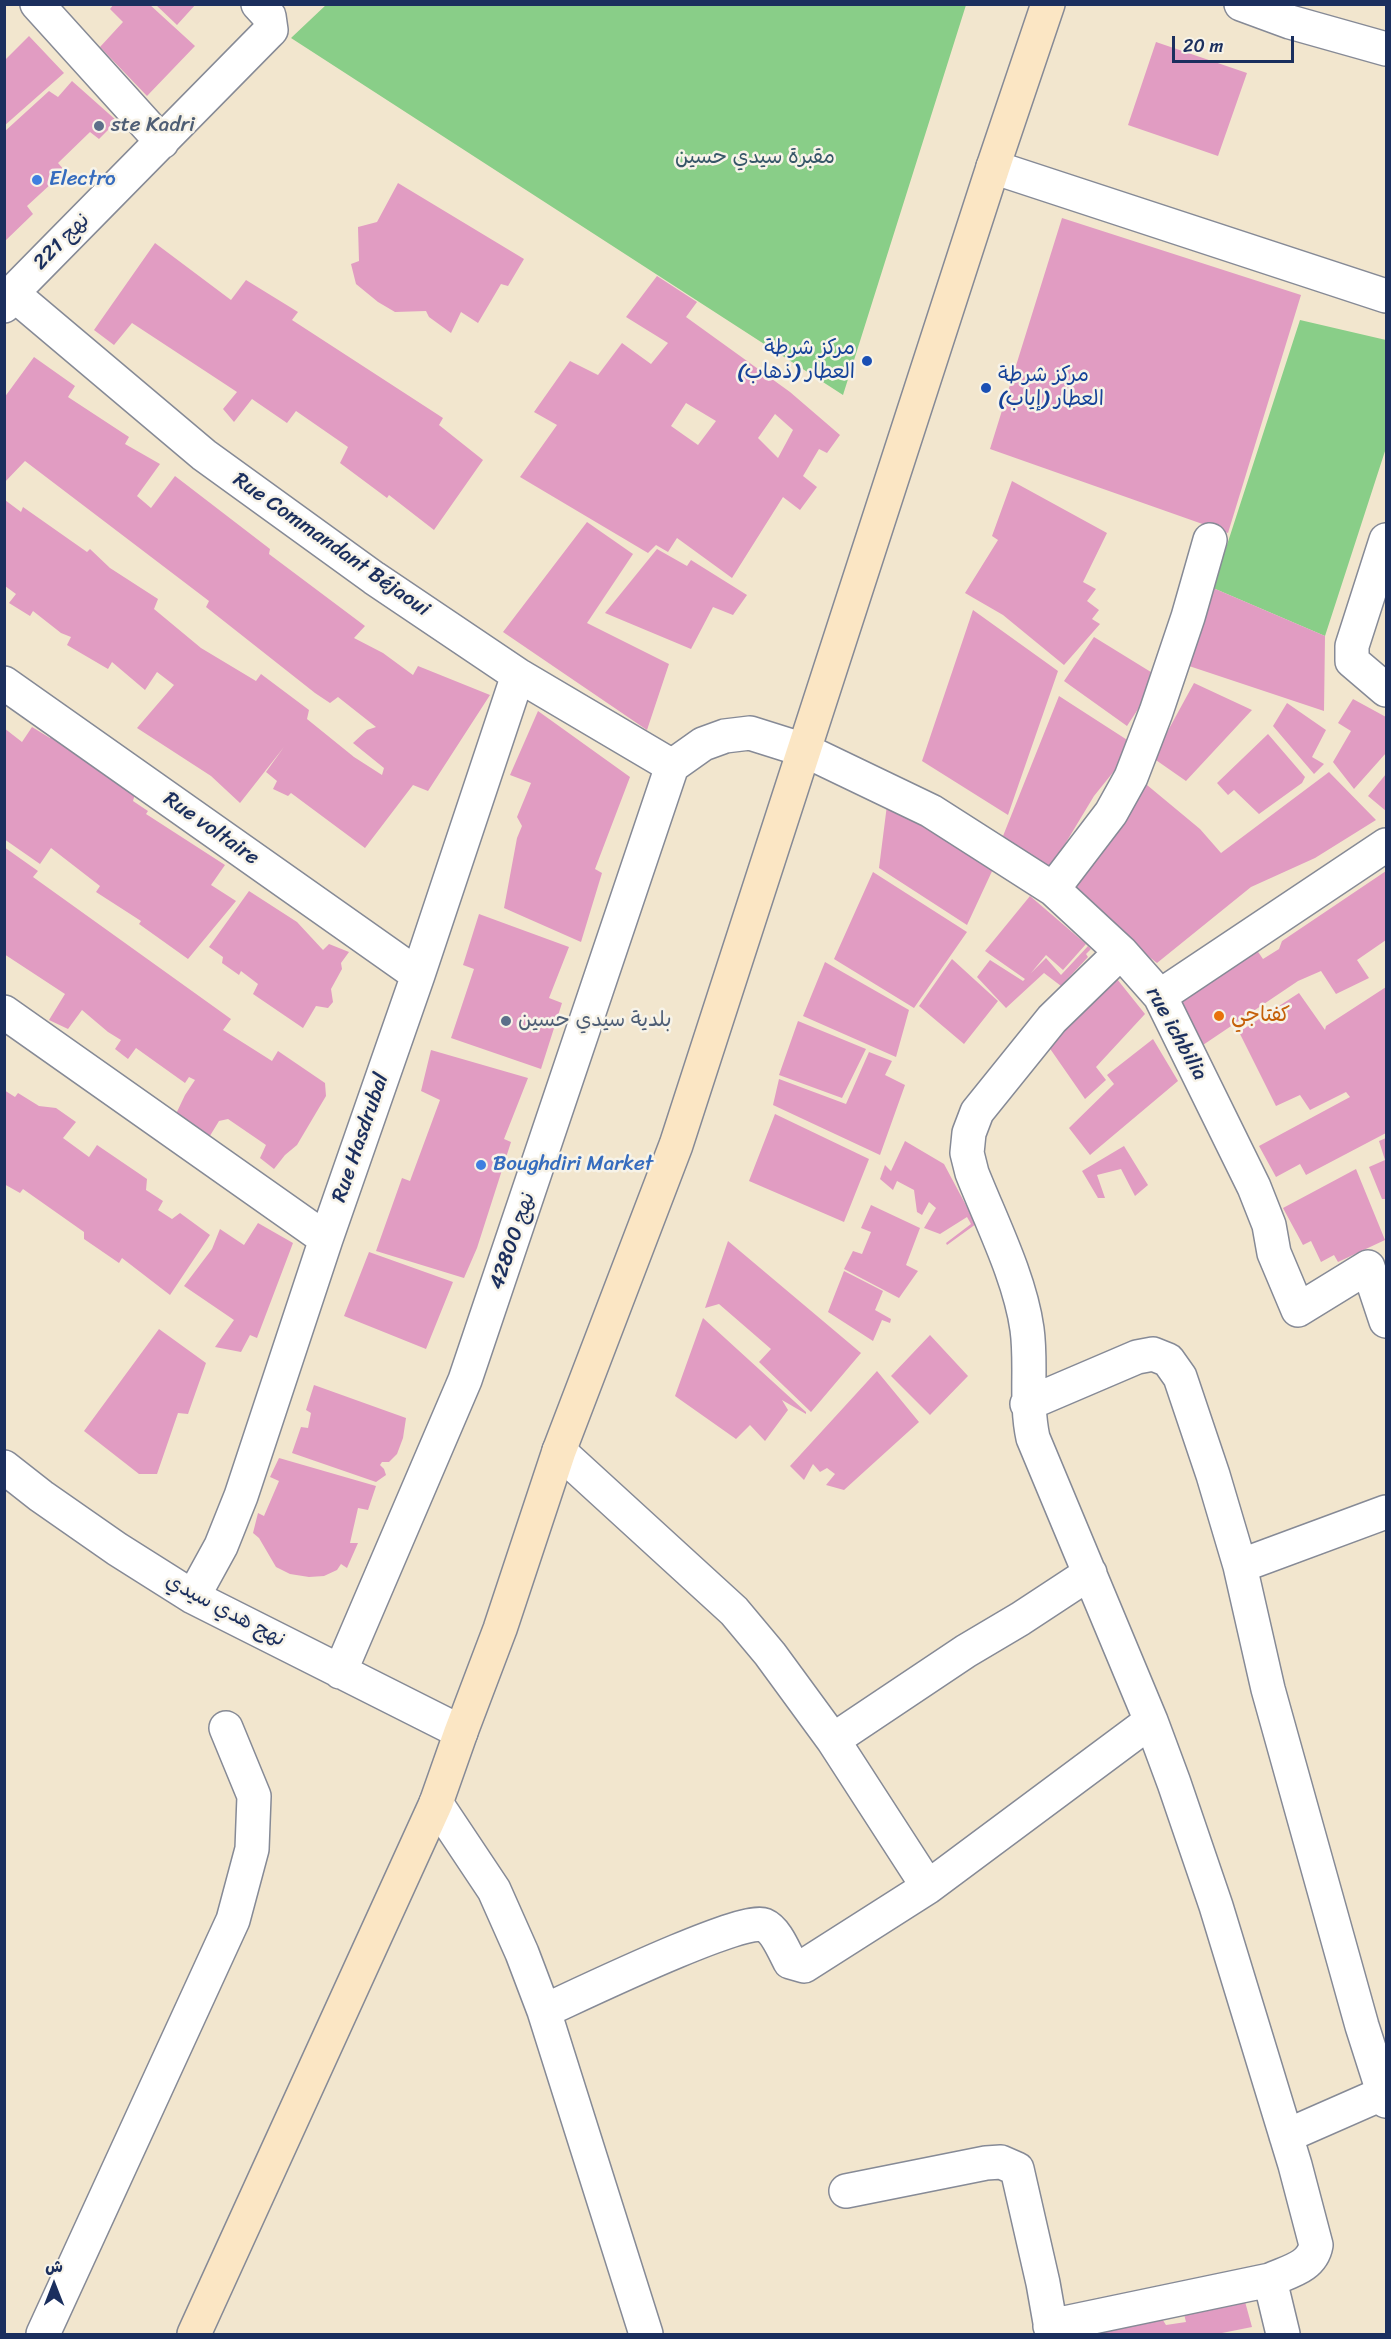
<!DOCTYPE html>
<html>
<head>
<meta charset="utf-8">
<style>
	body { margin:0 }
	#map { position:relative; width:1391px; height:2339px; overflow:hidden; background:#f2e6ce; font-family:Sriracha,"Playpen Sans Arabic",sans-serif }
	canvas { display:block }
	.frame { position:absolute; inset:0; border:6px solid #1b2f5e; pointer-events:none }
	.north { position:absolute; left:24px; top:2255px; width:60px; height:60px; -webkit-text-stroke:4px #f7f3e8; paint-order:stroke; rotate:0deg; font-size:16px; font-weight:700; line-height:24px; text-align:center; color:#1b2f5e }
	.north::after { content:''; display:block; margin:auto; width:21px; height:27px; background:#1b2f5e; clip-path:polygon(50% 0,100% 100%,50% 72%,0 100%) }
	.scale { position:absolute; left:1172px; top:36px; width:122px; height:27px; box-sizing:border-box; border:3px solid #1b2f5e; border-top:0; padding-left:8px; font-size:18px; line-height:21px; white-space:nowrap; color:#1b2f5e; -webkit-text-stroke:4px #f7f3e8; paint-order:stroke }
</style>
</head>
<body>
<div id="map">
<canvas width="1391" height="2339"></canvas>
<div class="frame"></div>
<div class="north">ش</div>
<div class="scale">20 m</div>
</div>
<script>
const ctx = document.querySelector('canvas').getContext('2d');
ctx.lineJoin = 'round';
function fillPath(path, color) { ctx.fillStyle = color; ctx.fill(path, 'evenodd'); }
function trace(path, color, width, dash) { ctx.strokeStyle = color; ctx.lineWidth = width; ctx.lineCap = dash ? 'butt' : 'round'; ctx.setLineDash(dash || []); ctx.stroke(path); }
function label(font, color, halo, rows, align = 'center') {
  ctx.font = font + ' Sriracha,"Playpen Sans Arabic",sans-serif'; ctx.lineWidth = 5; ctx.setLineDash([]); ctx.textBaseline = 'middle'; ctx.strokeStyle = halo; ctx.fillStyle = color; for (const [text, x, y, turn = 0] of rows) {
    ctx.save(); ctx.translate(x, y); ctx.rotate((+turn || 0) * Math.PI / 180); ctx.textAlign = isNaN(turn) ? turn : align; if (halo) ctx.strokeText(text, 0, 0); ctx.fillText(text, 0, 0); ctx.restore();
  }
}
fillPath(new Path2D(`
	M327,4L966,5L843,395L291,38Z
	M1300,320L1386,340V448L1325,636L1213,588Z`), '#89ce88');
fillPath(new Path2D(`
	M114,4H149L195,46L147,96L100,47L123,22L110,9Z
	M155,4H196L177,25Z
	M29,36L64,73L4,126V61Z
	M1156,42L1247,73L1218,156L1128,125Z
	M72,81L117,121L99,139L90,132L58,163L65,171L27,206L33,214L4,242V132L49,91L58,97Z
	M398,183L524,259L508,286L501,284L478,323L461,312L451,333L429,317L426,311L395,312L378,302L356,284L351,264L359,261L358,227L377,222Z
	M1062,218L1301,295L1228,533L990,449Z
	M155,243L231,300L246,280L298,312L292,320L443,418L439,425L483,460L434,530L389,495L387,498L340,463L348,447L296,411L287,423L252,399L234,422L223,409L237,392L132,323L114,345L94,330Z
	M657,276L697,302L686,317L790,392L840,435L827,453L819,449L803,476L817,487L800,510L783,497L732,578L677,538L668,552L656,545L648,553L520,477L557,425L534,412L570,361L598,375L622,343L651,364L668,343L626,317ZM686,403L716,421L698,445L671,426ZM775,414L793,430L778,458L758,438Z
	M34,357L75,386L68,397L129,437L125,444L160,464L137,496L151,508L175,476L270,549L269,554L365,626L354,638L383,653L413,675L418,666L490,695L428,791L413,785L365,848L291,793L288,796L273,789L277,781L266,772L284,747L240,803L211,776L137,728L174,685L157,672L145,690L112,662L108,669L67,645L71,637L61,633L33,611L30,616L9,603L16,594L5,586V500L21,512L23,507L87,552L90,549L110,568L158,599L154,609L201,648L256,681L261,674L309,710L307,719L354,757L382,775L384,768L353,743L367,730L376,727L338,697L330,703L315,693L206,607L209,601L25,461L4,483V398Z
	M1012,481L1107,533L1083,582L1096,589L1087,601L1099,610L1092,619L1100,624L1064,665L1003,615L965,593L998,540L992,536Z
	M587,522L633,554L587,623L669,664L647,730L503,632Z
	M657,549L687,566L691,560L747,595L733,615L713,607L691,649L605,613Z
	M1213,588L1325,636L1324,711L1186,665Z
	M973,610L1058,671L1008,815L922,761Z
	M1094,637L1159,677L1127,726L1064,681Z
	M1194,683L1252,710L1186,781L1153,758Z
	M1059,696L1135,745L1094,796L1047,874L999,846Z
	M1353,699L1386,717V753L1354,789L1333,762L1351,731L1338,723Z
	M1287,703L1326,730L1312,757L1324,764L1314,774L1273,726Z
	M538,711L630,777L595,869L602,873L581,942L504,908L517,838L522,826L517,817L531,783L510,775Z
	M32,727L50,738L53,734L137,787L133,801L148,811L146,814L225,865L211,885L236,901L188,959L139,924L141,921L96,892L100,886L51,848L40,864L4,839V728L22,742Z
	M1268,734L1305,777L1302,783L1259,814L1234,790L1228,795L1217,783Z
	M1329,772L1376,820L1315,858L1251,887L1157,963L1059,887L1141,780L1200,829L1221,853Z
	M1386,774V811L1368,796Z
	M887,805L994,867L967,925L879,868Z
	M4,847L38,871L33,877L231,1019L223,1030L272,1061L278,1051L325,1083L326,1096L297,1145L285,1155L274,1169L260,1158L266,1145L228,1119L219,1121L208,1139L175,1116L185,1095L195,1080L189,1077L185,1083L136,1048L128,1059L115,1049L121,1040L108,1032L82,1010L68,1029L49,1020L65,994L4,954Z
	M1386,871V940L1357,960L1369,978L1336,994L1321,971L1298,981L1200,1047L1170,1001L1254,946L1263,959L1279,949L1282,941Z
	M873,872L967,932L914,1008L834,959Z
	M249,891L297,922L323,950L329,944L349,952L341,963L342,969L331,989L333,1002L328,1008L316,1006L303,1028L253,994L258,984L241,971L239,975L222,963L223,957L209,947Z
	M1030,896L1086,944L1063,970L1046,955L1031,973L1046,958L1061,975L1088,946L1091,949L1086,954L1088,957L1061,986L1044,973L1006,1008L977,977L990,960L1023,981L1025,979L985,951Z
	M479,914L569,947L549,998L562,1003L541,1069L451,1038L474,969L463,965Z
	M952,959L998,1001L964,1044L919,1006Z
	M825,962L909,1010L896,1057L803,1016Z
	M1113,974L1145,1014L1096,1067L1106,1080L1085,1099L1044,1040Z
	M1386,987V1133L1306,1175L1300,1164L1276,1177L1259,1146L1350,1097L1346,1092L1310,1110L1300,1095L1276,1106L1239,1032L1299,993L1325,1030L1326,1026Z
	M798,1021L866,1049L842,1098L779,1075Z
	M1153,1039L1178,1081L1090,1155L1069,1128L1114,1084L1107,1075Z
	M431,1050L528,1078L504,1139L511,1142L477,1248L464,1278L376,1251L402,1178L410,1181L440,1100L421,1091Z
	M869,1052L892,1061L885,1075L905,1085L880,1155L773,1105L779,1079L846,1104Z
	M4,1090L15,1097L18,1093L39,1106L56,1108L76,1122L63,1138L89,1157L97,1145L147,1179L146,1190L163,1201L158,1210L172,1219L180,1213L210,1235L170,1295L122,1258L119,1263L84,1239V1232L23,1189L20,1193L4,1184Z
	M775,1114L869,1159L844,1222L749,1181Z
	M1386,1138V1199H1382L1369,1167L1385,1160L1379,1141Z
	M905,1141L944,1164L976,1224L947,1245L946,1243L971,1224L967,1217L940,1234L924,1228L936,1208L929,1202L922,1215L917,1212L914,1190L897,1181L893,1190L880,1179L885,1165L891,1171Z
	M1124,1146L1148,1185L1135,1196L1121,1169L1097,1175L1105,1198H1098L1082,1171Z
	M1356,1169L1385,1240L1338,1262L1334,1255L1321,1262L1311,1241L1303,1245L1283,1208Z
	M871,1205L920,1228L906,1265L918,1271L899,1298L844,1269L853,1251L862,1254L871,1232L861,1228Z
	M258,1223L293,1243L257,1338L250,1335L241,1352L215,1347L234,1320L184,1286L212,1249L220,1229L244,1245Z
	M728,1241L861,1353L811,1412L759,1362L771,1349L719,1304L705,1308Z
	M369,1252L453,1282L426,1349L344,1316Z
	M844,1271L883,1291L875,1310L891,1319L890,1323L882,1320L873,1341L828,1312Z
	M703,1318L806,1412V1414L782,1400L788,1410L765,1441L750,1425L736,1439L675,1396Z
	M159,1329L206,1363L188,1414L178,1413L157,1474H139L84,1431Z
	M930,1335L968,1376L930,1415L891,1376Z
	M877,1371L919,1422L844,1490L826,1485L835,1474L827,1468L820,1472L813,1464L804,1480L790,1466Z
	M314,1385L406,1418L403,1438L397,1454L389,1462H382L380,1465L384,1469L386,1475L376,1482L292,1453L301,1427L308,1428L311,1413L306,1410Z
	M279,1458L376,1486L368,1510L358,1508L350,1543H358L347,1568L341,1564L337,1570L324,1576L309,1577L290,1574L276,1567L259,1538L253,1533L258,1513L264,1516L279,1481L270,1477Z
	M1244,2298L1252,2327L1222,2333L1223,2334H1077L1159,2314L1166,2325L1186,2322L1183,2310Z`), '#e19cc2');
const minor = new Path2D(`
	M37,4L162,142
	M1241,4L1290,22L1386,49
	M993,167L1386,296
	M12,293L204,455L374,578L518,675L672,766
	M4,306L12,293L267,34L271,30L269,16L258,4
	M1386,540L1352,646V661L1386,690
	M4,683L418,975
	M672,766L703,744L725,736L750,733L804,750L931,811L1053,889L1121,952L1160,996L1254,1187L1269,1225L1274,1253L1298,1310L1368,1267L1386,1321
	M1053,889L1111,813L1131,777L1156,712L1188,617L1210,540
	M1121,952L1052,1019L977,1112L969,1133L967,1153L972,1173C991,1221 1020,1278 1027,1329C1032,1365 1025,1401 1033,1438L1151,1721L1174,1783L1216,1906L1295,2165L1316,2245C1312,2267 1290,2271 1270,2280
	M1160,996L1386,845
	M4,1012L326,1239
	M1027,1404L1137,1357L1153,1354L1168,1360L1180,1377L1213,1475L1240,1566L1268,1689L1362,2026L1386,2101
	M559,1451L734,1611L770,1654L833,1740L928,1887
	M4,1467L41,1496L117,1549L193,1597L461,1732
	M1240,1566L1386,1512
	M193,1597L221,1546L241,1496L326,1239L418,975L518,675
	M340,1672L465,1380L672,766
	M833,1740L966,1651L1020,1619L1090,1573
	M436,1803L494,1890L522,1953L544,2011L646,2334
	M544,2011C575,1997 742,1916 764,1925C776,1930 784,1951 790,1962L804,1966L928,1887L1151,1721
	M1286,2136L1384,2093
	M846,2191L986,2163L1001,2162L1017,2169L1043,2283L1052,2334
	M1050,2326L1270,2280L1283,2334
	M43,2334L233,1920L252,1849L254,1796L226,1728`);
const secondary = new Path2D(`
	M194,2334L436,1803L461,1732L500,1629L559,1451L676,1145L993,167L1048,4`);
trace(minor, '#868a96', 36);
trace(secondary, '#868a96', 36);
trace(minor, '#fff', 33);
trace(secondary, '#fbe6c4', 33);
for (const [x, y, r, color] of [
	[99,126,6,"#5c6f8a"],
	[37,180,6,"#3f7fe0"],
	[867,361,6,"#1a4fb4"],
	[986,388,6,"#1a4fb4"],
	[1219,1016,6,"#e8710a"],
	[506,1021,6,"#5c6f8a"],
	[481,1165,6,"#3f7fe0"]
]) { const dot = new Path2D(); dot.arc(x, y, r, 0, 2 * Math.PI); ctx.fillStyle = color; ctx.fill(dot); trace(dot, '#f7f3e8', 2); }
label('21px', '#4e5e75', '#f7f3e8', [
	["ste Kadri",111,126],
	["بلدية سيدي حسين",518,1021]
], 'left');
label('21px', '#365768', '#f7f3e8', [
	["مقبرة سيدي حسين",755,158]
]);
label('21px', '#366cbe', '#f7f3e8', [
	["Electro",49,180],
	["Boughdiri Market",493,1165]
], 'left');
label('21px', '#1b2f5e', '#f7f3e8', [
	["نهج 221",62,242,-45],
	["Rue Commandant Béjaoui",331,545,35],
	["Rue voltaire",211,829,35],
	["rue ichbilia",1176,1034,61],
	["Rue Hasdrubal",361,1138,-71],
	["نهج 42800",513,1241,-71],
	["نهج هدي سيدي",225,1611,28]
]);
label('21px', '#164399', '#f7f3e8', [
	["مركز شرطة",855,349],
	["العطار (ذهاب)",855,373],
	["مركز شرطة",998,376,"left"],
	["العطار (إياب)",998,400,"left"]
], 'right');
label('21px', '#c56008', '#f7f3e8', [
	["كفتاجي",1231,1016]
], 'left');
</script>
</body>
</html>
